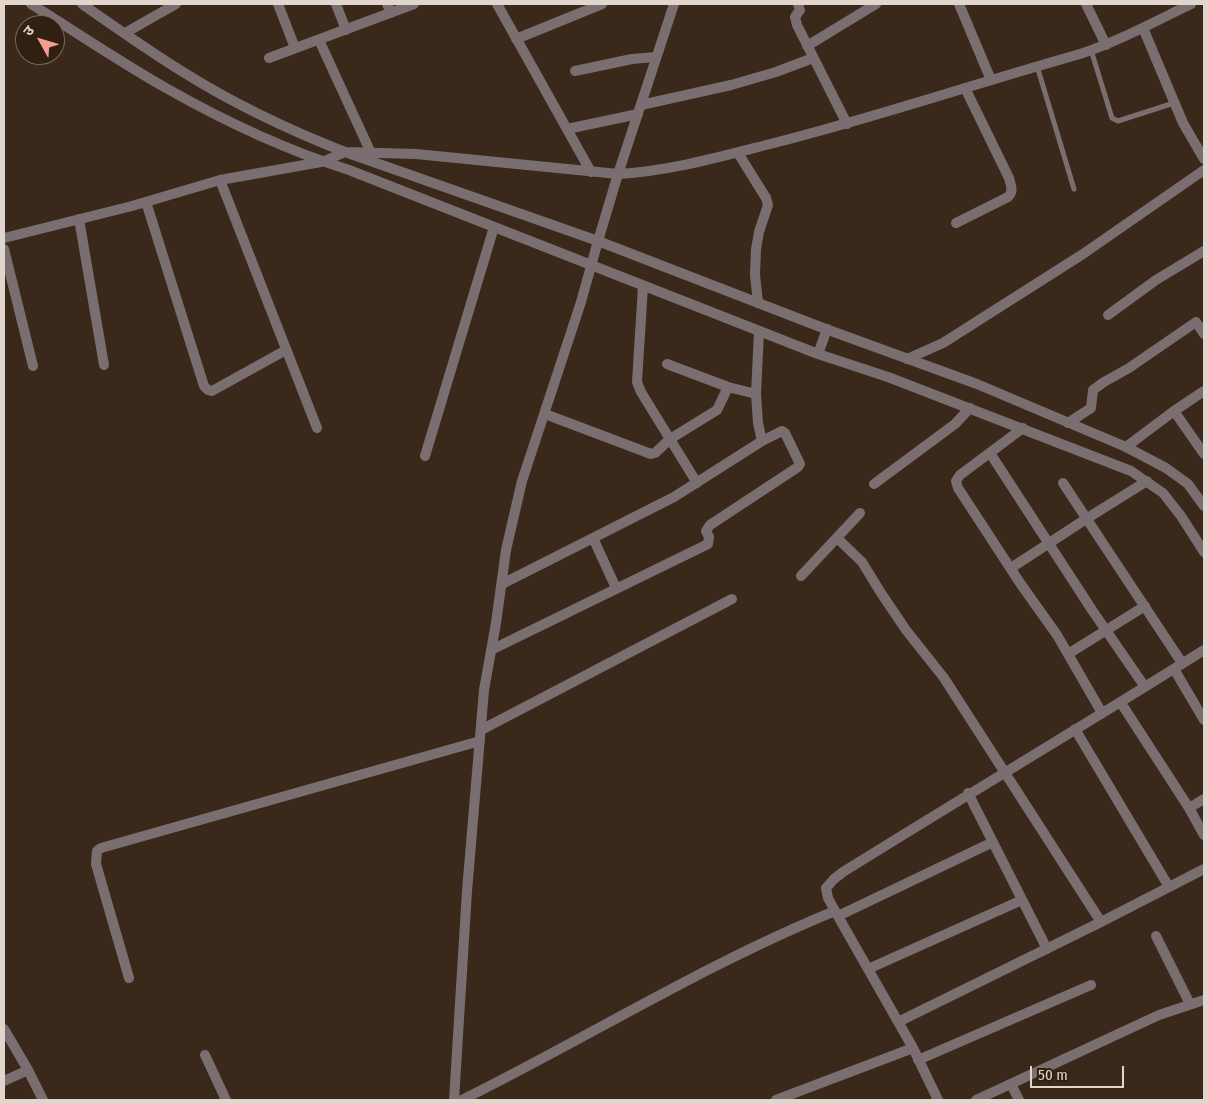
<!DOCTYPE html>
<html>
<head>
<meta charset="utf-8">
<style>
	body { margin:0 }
	#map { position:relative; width:1208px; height:1104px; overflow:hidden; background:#3a291b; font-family:"Fira Sans Condensed","Noto Sans Devanagari",sans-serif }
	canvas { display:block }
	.frame { position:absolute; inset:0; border:5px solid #e1d6cd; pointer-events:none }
	.north { position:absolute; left:15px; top:15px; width:50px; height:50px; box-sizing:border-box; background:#2f2011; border:1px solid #76695c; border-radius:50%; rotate:309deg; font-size:14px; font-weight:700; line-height:20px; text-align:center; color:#e1d6cd }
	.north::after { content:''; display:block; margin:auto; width:18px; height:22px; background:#f59c94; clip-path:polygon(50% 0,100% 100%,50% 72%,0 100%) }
	.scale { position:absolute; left:1030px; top:1066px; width:94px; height:22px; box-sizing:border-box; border:2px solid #e1d6cd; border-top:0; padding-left:6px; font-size:15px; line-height:18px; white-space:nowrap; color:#e1d6cd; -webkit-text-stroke:4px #2f2011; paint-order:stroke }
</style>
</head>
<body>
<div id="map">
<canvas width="1208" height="1104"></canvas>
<div class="frame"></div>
<div class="north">उ</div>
<div class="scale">50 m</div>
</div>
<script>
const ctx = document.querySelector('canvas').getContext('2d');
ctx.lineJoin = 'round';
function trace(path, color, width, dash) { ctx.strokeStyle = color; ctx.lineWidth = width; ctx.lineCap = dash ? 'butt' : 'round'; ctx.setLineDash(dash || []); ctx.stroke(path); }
trace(new Path2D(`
	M1091,50L1112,118L1118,121L1174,103
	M1037,66L1074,189`), '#7a6e70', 5);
trace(new Path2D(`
	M31,4C76,32 120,62 166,88C224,121 286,150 349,170L818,354L888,377L1131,471L1163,493L1181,516L1204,552
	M278,4L295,48
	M336,4L346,30
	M387,4L391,13
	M497,4L591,172
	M798,4L800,10L795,17L797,25L847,124
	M959,4L991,80
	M1086,4L1106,45
	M1143,28L1183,123L1204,159
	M125,33L176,4
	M516,39L602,4
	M319,40L371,153
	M807,46L876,4
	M269,58L414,4
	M575,71L632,59L656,57
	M641,105L731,85L776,72L813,58
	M567,129L638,114
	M738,153L766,198L768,205L759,232L756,249L755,275L758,303
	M220,180L317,428
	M146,202L204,386L208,390L212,391L286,350
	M79,219L104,365
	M956,223L1008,197C1014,191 1011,186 1009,178L965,88
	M4,238L132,206L220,180L321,162
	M4,249L33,366
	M643,286L637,382L641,392L697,483
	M1108,315L1156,280L1204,251
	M818,354L827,329
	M907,359L943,343L1083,254L1204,170
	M667,364L728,387
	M1174,411L1204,391
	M545,414L651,454L655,453L670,439L717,410L728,387L756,394
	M1068,423L1091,408L1093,390L1104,382L1129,368L1196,322L1204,334
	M1023,428L960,475L956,481L958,488L1020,583L1057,635L1102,713
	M1126,447L1174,411L1204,454
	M990,453L1092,610L1145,687
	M425,456L494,227
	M1063,483L1182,663
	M874,484L955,424L970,408
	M593,538L616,588
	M837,538L862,562L881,593L906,630L944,678L1101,922
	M1011,568L1086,519L1147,481
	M801,576L860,513
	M502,584L674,497L762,441L758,423L756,394L759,331
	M491,650L708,544L709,537L706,531L710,525L798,467L800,464L785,433L782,431L762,441
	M1068,654L1145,606
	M1174,669L1204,720
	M1121,703L1189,808L1204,799
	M1075,729L1169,887
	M481,730L732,599
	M968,793L1047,949
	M1189,808L1204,835
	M838,916L993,842
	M1156,936L1190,1004
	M868,969L1022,900
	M129,978L96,864L97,851L101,848L480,741
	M898,1022L1101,922L1204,869
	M4,1029L28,1070L43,1100
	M205,1055L226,1100
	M918,1060L1091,985
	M4,1081L28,1070
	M1011,1084L1019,1100
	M454,1100L467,891L484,690L496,623L506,550L522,481L581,302L598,241
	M462,1100C587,1038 705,964 835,911
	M776,1100L913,1048
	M938,1100L913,1048L835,911L828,898L826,888L834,879L843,872C963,797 1085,725 1204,650
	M976,1100L1159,1015L1204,1000`), '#7a6e70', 10);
trace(new Path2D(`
	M82,4C115,27 149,51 183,72C234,104 289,130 345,152L598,241L823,328L977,384L1126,447L1166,468L1188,484L1204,506
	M322,162L345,152L416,154L618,174C671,171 723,156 774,143C877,117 977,83 1080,54C1119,41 1154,22 1191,4
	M598,241L618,174L674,4`), '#7a6e70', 10);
</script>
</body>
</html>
